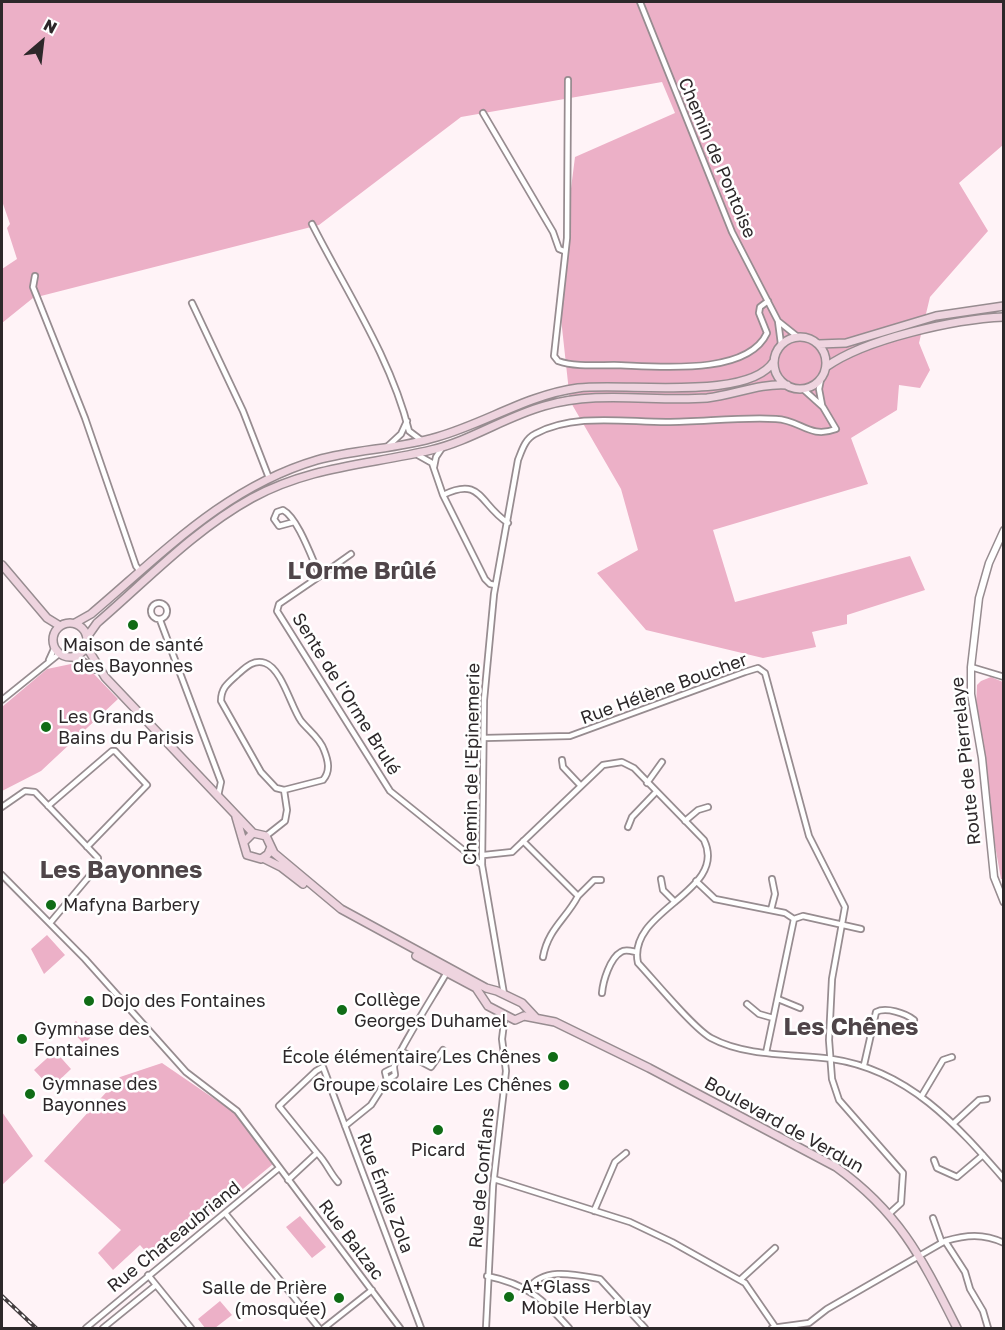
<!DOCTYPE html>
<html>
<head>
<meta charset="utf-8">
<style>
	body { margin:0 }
	#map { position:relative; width:1005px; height:1330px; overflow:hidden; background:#fff3f7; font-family:"Golos Text",sans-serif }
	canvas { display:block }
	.frame { position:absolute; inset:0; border:3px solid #2d282a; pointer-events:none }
	.north { position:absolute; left:12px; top:12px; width:60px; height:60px; -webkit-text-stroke:4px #fff; paint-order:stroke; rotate:28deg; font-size:16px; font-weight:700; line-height:24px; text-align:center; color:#2d282a }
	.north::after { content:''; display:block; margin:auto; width:21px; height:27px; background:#2d282a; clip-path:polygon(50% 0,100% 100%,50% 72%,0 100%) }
</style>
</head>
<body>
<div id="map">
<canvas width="1005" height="1330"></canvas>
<div class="frame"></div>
<div class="north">N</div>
</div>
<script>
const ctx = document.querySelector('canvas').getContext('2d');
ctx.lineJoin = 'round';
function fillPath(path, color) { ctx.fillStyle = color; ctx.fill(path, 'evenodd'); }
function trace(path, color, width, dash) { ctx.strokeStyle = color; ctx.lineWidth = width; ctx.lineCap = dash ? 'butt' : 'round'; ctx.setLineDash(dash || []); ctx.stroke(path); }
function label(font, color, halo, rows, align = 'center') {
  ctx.font = font + ' "Golos Text",sans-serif'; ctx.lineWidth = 5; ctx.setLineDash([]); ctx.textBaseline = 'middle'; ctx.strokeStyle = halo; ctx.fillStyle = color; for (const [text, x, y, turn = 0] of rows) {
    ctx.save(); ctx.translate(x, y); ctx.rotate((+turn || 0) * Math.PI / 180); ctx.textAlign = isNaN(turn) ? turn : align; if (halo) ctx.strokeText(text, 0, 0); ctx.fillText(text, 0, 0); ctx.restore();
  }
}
fillPath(new Path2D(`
	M2,2H1003V145L959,183L988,231L930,297L919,343L930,370L920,388L899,385L897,410L851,438L868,484L713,530L735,602L910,556L925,590L847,615V624L812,632L816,647L763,658L646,630L597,573L638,550L621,489L570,401L558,291L575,157L675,113L662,82L461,117L319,225L33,298L2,323V269L17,259L7,228L10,224L2,201Z
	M71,664L92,672L118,699L41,771L2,791V707L47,669Z
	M991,677L1003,682V879H1001L993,834L985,753L976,707L977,685L981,681Z
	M47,935L65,955L44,974L31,949Z
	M76,1021L91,1037L84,1044L69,1028Z
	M55,1051L71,1069L51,1088L34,1070Z
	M162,1063L235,1113L273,1164L155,1262L140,1245L113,1270L98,1253L121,1230L44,1161L120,1077Z
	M2,1112L33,1156L2,1185Z
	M300,1216L326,1247L312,1258L286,1227Z
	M220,1301L232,1315L215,1328H205L198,1319Z`), '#ecb0c7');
const minor = new Path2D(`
	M640,2L732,232L778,321L781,344
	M568,80L567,238L554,356L558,361C574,367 597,365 614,365C654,366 747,377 767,333L759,313L760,307L768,301
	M483,113L553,232L559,249L564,251
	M312,224C346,291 391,358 409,431L421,440
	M35,276L33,287L85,418L136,566L140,571
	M192,303L243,411L269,478
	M778,321L798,337
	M821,379L819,389L822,405
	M387,447L401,434L407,421
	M416,454L432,463L443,495L485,579L490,584L495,585
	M434,467L436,457L442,448
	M443,495C482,476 479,504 508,523
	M294,522L279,526L274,519L277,512L283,510C298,518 312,559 320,576L279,604L277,611L390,791L482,865
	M320,576L351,554
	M151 611a8 8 0 1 1 16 0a8 8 0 1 1-16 0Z
	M160,620L221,782L218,796
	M49,660L54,649
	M971,667L1004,677
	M2,700L59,654
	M484,738L570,736L745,672L758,668L765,673L809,836L845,907L832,979L829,1040L832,1079L839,1100L903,1173L901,1203L890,1213
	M562,760L563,767L581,786
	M647,783L662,762
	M48,806L112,751H115L147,785L87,847
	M2,807L25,791L35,792L98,858L97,867L50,923
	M685,821L698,810L708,807
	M628,827L632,817L656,792
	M266,836L285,821L287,810L284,790L276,788L261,772L221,701C221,688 228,683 237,675C245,668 253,659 265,663C282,669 291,707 301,721C308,730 320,738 324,750C328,760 331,771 323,780L284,790
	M523,841L578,896C566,919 548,929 543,957
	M484,855L512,852L603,765L622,762L634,768L704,840C729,892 626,910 638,963C654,980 693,1028 711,1038C746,1057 795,1054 832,1059C908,1070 956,1124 1004,1179
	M2,875L85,959L186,1072L237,1111L400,1328
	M661,879L663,890L675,902
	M696,881L715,899L785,913L794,919L766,1053
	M578,896L594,880H601
	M771,910L775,894L772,879
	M794,919L803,916L861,929
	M602,993C603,981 610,958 621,952C625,949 631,951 636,952
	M504,994L482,865L484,700L494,594L518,460C522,450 525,439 535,434C574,413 624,422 666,422C702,422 739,417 776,419C801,420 809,439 836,429L823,407L803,389
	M778,999L800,1008
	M747,1004L759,1014L773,1018
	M401,1051L431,1067L443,1050
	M864,1065L876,1012C886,1007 905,1013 914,1020
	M393,1068L385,1072L387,1080L395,1075C395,1073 394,1070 394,1067C394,1057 439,987 447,972
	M921,1097L943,1060L952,1057
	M954,1123L979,1100L987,1099
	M345,1126L371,1105L387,1080
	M317,1153C327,1163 329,1172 338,1182
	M934,1160L937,1168L957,1177L983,1155
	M494,1179L630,1222L672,1242L745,1283L776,1328
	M288,1180L317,1153L279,1106L316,1071L323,1067L421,1328
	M594,1211L615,1162L626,1153
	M225,1213L319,1328
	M933,1218L942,1243
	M945,1241L965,1272L970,1289L983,1311L988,1328
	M148,1275L191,1328
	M487,1276C527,1284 543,1299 569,1328
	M740,1280L775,1248
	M528,1289C544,1266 577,1275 600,1279L645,1328
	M86,1328L279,1168
	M103,1328L156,1285
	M324,1328L372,1290
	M486,1328L493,1186L506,1071L502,1039L505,1015
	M772,1328L809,1323L827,1309L945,1241C966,1235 983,1233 1004,1243`);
const tertiary = new Path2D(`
	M1004,530L989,563L979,598L971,667V694L982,758L994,877L1004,902`);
const secondary = new Path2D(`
	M774 363a26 26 0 1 1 52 0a26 26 0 1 1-52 0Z
	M819,344L846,343L936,316L1004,306
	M826,367C865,339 955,319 1004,317
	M2,565L47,618L60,626
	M53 640a17 17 0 1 1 34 0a17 17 0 1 1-34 0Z
	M75,623L91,614C162,554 225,487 317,460C357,449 398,449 437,437C486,423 527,395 578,388C623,382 749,402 774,361
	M87,637L97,623C147,580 194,530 252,498C311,466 368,465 431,450C470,441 505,417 544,406C598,390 652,402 707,398C734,395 760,383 787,385
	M86,646L105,677L253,833
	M73,657L96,669
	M236,817L247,855L261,859L268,854L271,847
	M244,842L253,833L266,836L274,853L341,909L486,988L497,991L522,1003L536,1018
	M263,858L281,867L303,884
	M416,956L476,988L488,1006L515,1020L524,1016
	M524,1016L555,1022L649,1068L836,1167C901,1214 922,1259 957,1328`);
trace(minor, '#978c90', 8);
trace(tertiary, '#978c90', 9);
trace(secondary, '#978c90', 10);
trace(minor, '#fff', 4.5);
trace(tertiary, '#fff', 6);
trace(secondary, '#eed4df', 7);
const rail = new Path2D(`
	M2,1296L36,1328`);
trace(rail, '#443e40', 4);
trace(rail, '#fff', 1.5, [4.5]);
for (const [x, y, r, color] of [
	[133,625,6,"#106c16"],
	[46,727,6,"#106c16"],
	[51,905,6,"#106c16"],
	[89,1001,6,"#106c16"],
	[342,1010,6,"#106c16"],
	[22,1039,6,"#106c16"],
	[553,1057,6,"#106c16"],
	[564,1085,6,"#106c16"],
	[30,1094,6,"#106c16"],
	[438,1130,6,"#106c16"],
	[509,1297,6,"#106c16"],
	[339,1298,6,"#106c16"]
]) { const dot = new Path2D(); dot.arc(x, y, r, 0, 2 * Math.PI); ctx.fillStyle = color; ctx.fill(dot); trace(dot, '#fff', 2); }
label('18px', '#2d282a', '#fff', [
	["Chemin de Pontoise",717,158,67],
	["Rue Hélène Boucher",664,689,-20],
	["Sente de l'Orme Brulé",346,694,58],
	["Route de Pierrelaye",966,761,-96],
	["Chemin de l'Epinemerie",472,764,-89],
	["Boulevard de Verdun",784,1125,29],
	["Rue de Conflans",482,1178,-85],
	["Rue Émile Zola",385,1193,69],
	["Rue Chateaubriand",174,1237,-39],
	["Rue Balzac",351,1240,53]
]);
label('18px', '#2d282a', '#fff', [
	["Maison de santé",133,645,"center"],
	["des Bayonnes",133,666,"center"],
	["Les Grands",58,717],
	["Bains du Parisis",58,738],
	["Mafyna Barbery",63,905],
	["Collège",354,1000],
	["Georges Duhamel",354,1021],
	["Dojo des Fontaines",101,1001],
	["Gymnase des",34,1029],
	["Fontaines",34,1050],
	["École élémentaire Les Chênes",541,1057,"right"],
	["Gymnase des",42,1084],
	["Bayonnes",42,1105],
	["Groupe scolaire Les Chênes",552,1085,"right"],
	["Picard",438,1150,"center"],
	["A+Glass",521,1287],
	["Mobile Herblay",521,1308],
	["Salle de Prière",327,1288,"right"],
	["(mosquée)",327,1309,"right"]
], 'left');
label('bold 24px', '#4f4549', '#fff', [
	["L'Orme Brûlé",362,571],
	["Les Bayonnes",121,870],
	["Les Chênes",851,1027]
]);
</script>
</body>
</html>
